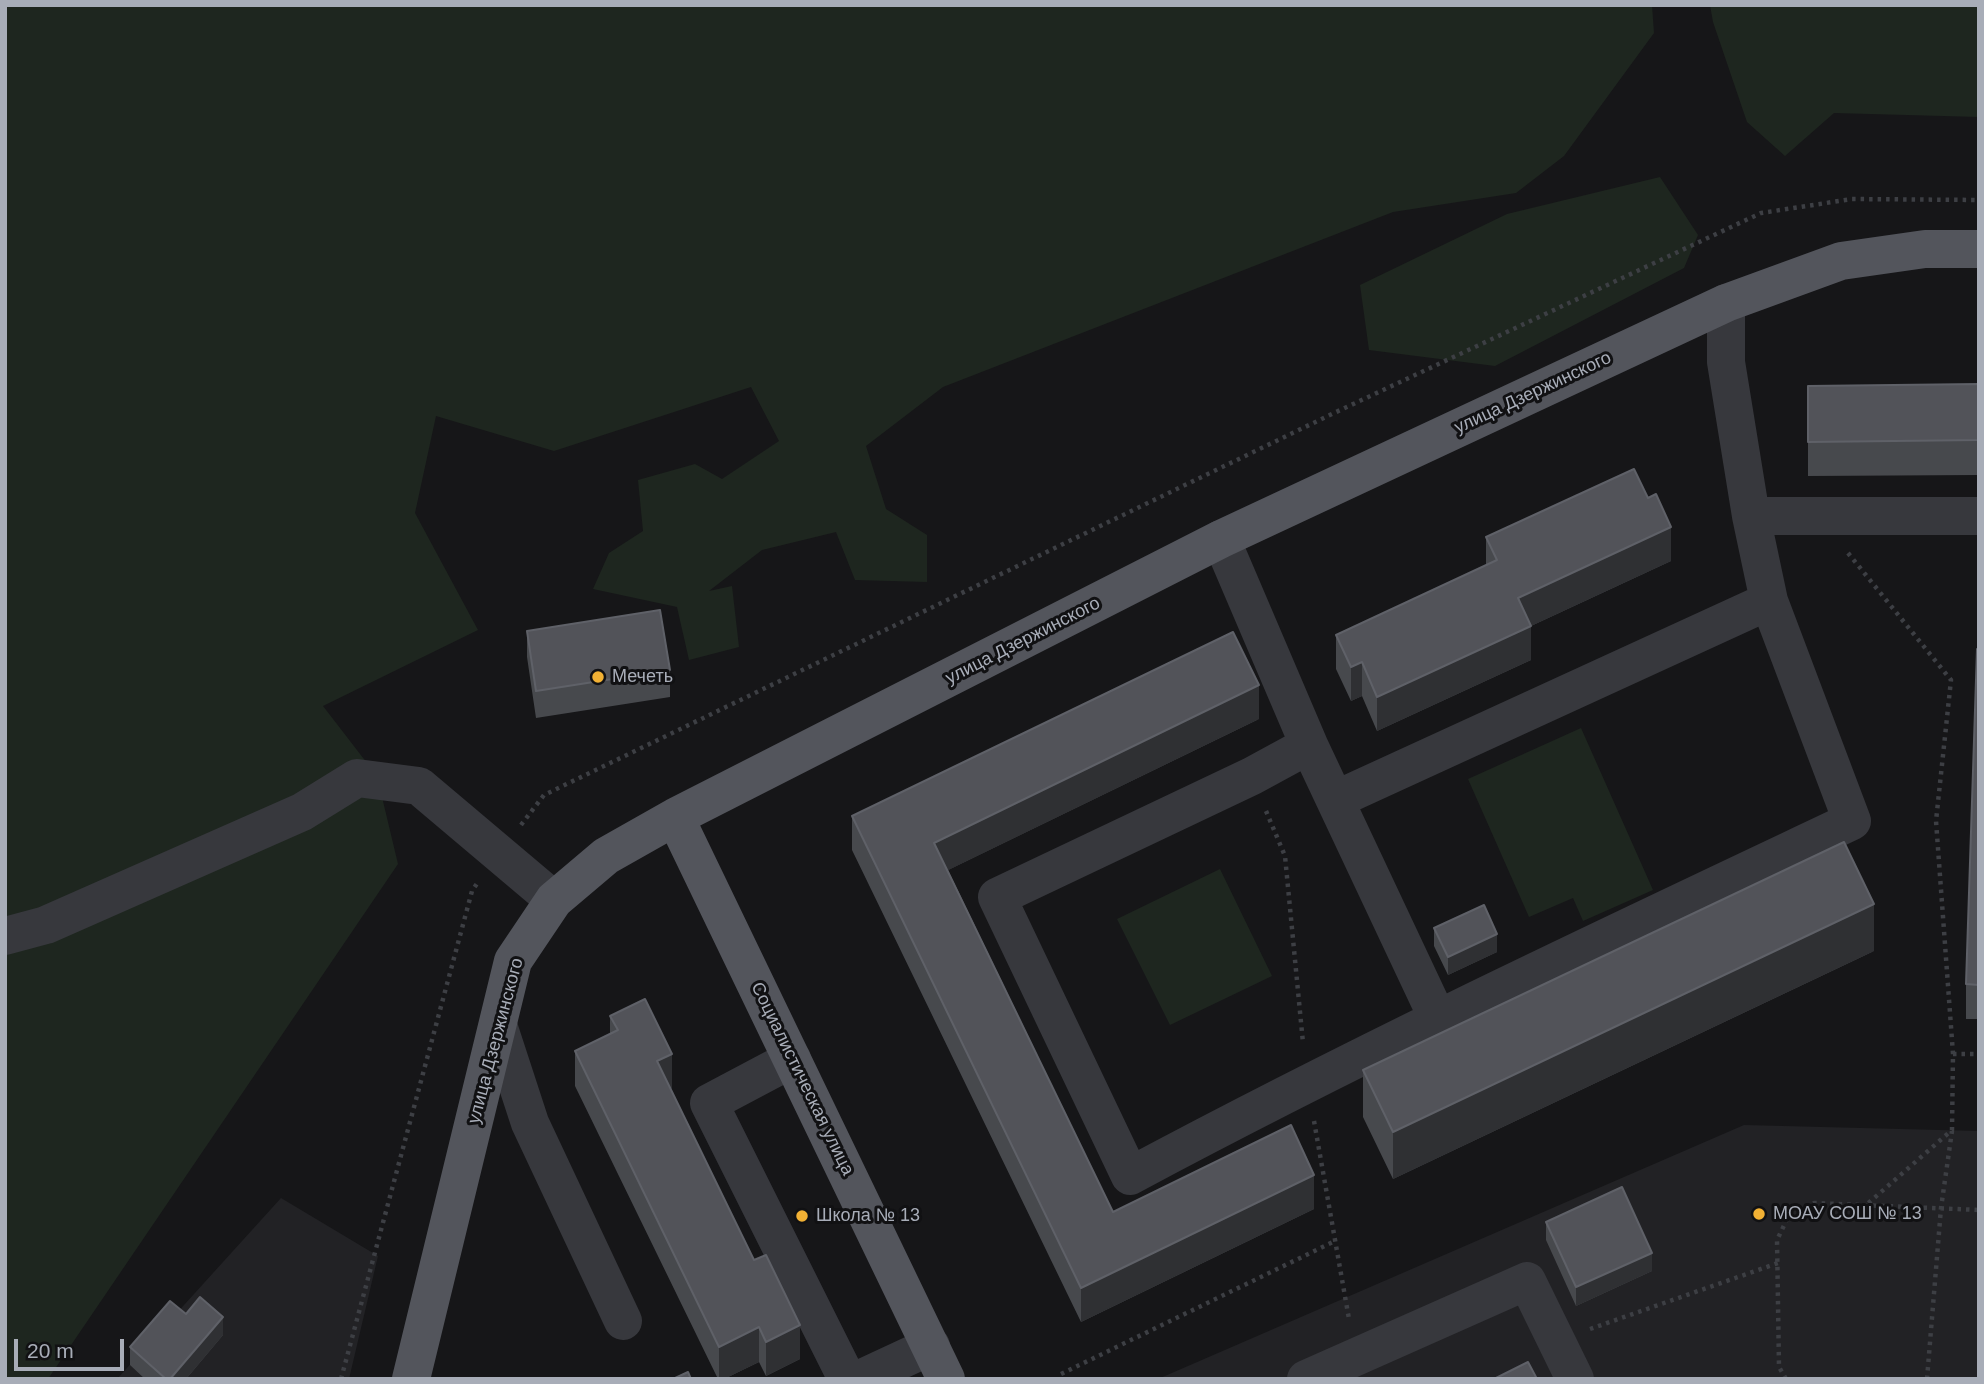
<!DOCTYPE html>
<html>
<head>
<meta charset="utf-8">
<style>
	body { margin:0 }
	#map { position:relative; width:1984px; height:1384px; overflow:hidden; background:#161618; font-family:Arial,sans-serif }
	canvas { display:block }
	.frame { position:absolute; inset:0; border:7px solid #a8adb8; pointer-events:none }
	.scale { position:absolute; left:14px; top:1339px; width:110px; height:32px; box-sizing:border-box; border:4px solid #a8adb8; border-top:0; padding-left:9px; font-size:21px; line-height:24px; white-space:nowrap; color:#a8adb8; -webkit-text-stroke:5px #111113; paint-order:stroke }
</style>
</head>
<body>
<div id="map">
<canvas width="1984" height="1384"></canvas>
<div class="frame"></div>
<div class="scale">20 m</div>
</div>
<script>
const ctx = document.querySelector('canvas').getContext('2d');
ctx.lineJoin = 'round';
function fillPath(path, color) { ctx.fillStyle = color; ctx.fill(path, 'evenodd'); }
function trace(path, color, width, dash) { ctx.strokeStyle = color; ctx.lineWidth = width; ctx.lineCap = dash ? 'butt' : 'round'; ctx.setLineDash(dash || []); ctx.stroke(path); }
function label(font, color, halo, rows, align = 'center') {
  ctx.font = font + ' Arial,sans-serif'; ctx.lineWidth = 6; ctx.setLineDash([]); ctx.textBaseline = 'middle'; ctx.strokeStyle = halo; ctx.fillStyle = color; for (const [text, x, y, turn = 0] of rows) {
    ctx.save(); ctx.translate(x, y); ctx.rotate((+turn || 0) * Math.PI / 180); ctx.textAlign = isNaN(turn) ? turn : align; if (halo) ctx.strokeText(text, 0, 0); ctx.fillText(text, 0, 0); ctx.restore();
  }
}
fillPath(new Path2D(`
	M1744,1125L1979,1131V1379H1158Z
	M281,1198L378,1256L349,1379H117Z`), '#222225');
fillPath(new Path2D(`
	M5,5H1652L1654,33L1564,156L1516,193L1393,212L943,387L866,446L886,509L927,535V582L855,580L836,532L762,550L709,591L732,586L739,647L689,660L677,607L593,589L609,553L643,531L638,480L695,464L722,479L779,441L751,387L554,451L436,416L415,513L478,630L323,706L377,776L398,864L48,1379H5Z
	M1710,5H1979V117L1834,113L1785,156L1747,122L1713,22Z
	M1660,177L1698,235L1684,268L1495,366L1369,350L1360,285L1507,214Z
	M1581,728L1653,890L1583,921L1573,898L1529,917L1468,779Z
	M1220,869L1272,976L1170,1025L1117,919Z`), '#1e261f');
trace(new Path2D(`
	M1848,553L1951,680L1936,821L1953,1054L1952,1130L1865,1206
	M1266,811L1285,856L1303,1043
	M521,825L544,795L1334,413L1761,213L1852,199L1979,200
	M1953,1054H1979
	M1314,1121L1349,1319
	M1590,1329L1778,1263
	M1061,1374L1335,1241
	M341,1379L472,891L478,882
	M1786,1379L1779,1367L1777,1240L1789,1215L1814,1203L1979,1210
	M1927,1379L1941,1208L1952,1131`), '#3d3f44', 4.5, [3.5, 5]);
trace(new Path2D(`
	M1751,516H1979
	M1221,539L1309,745L1252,776L997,897L1130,1176C1367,1049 1609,936 1852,821L1769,601L1751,516L1726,362V303
	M1309,745L1437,1017
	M1335,800L1769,601
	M5,936L46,925L302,812L357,778L419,786L554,900
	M498,1025L530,1123L623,1321
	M792,1059L709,1103L847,1379
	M860,1379L931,1346
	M1306,1379L1527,1281L1575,1379`), '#37383d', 38);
trace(new Path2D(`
	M675,817L946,1379
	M411,1379L513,961L554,900L606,856L675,817L1221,539L1726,303L1841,261L1925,249H1979`), '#53555c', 38);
fillPath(new Path2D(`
	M1979,384V475L1808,476V386Z
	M1486,537L1671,561L1531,626V660L1377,731L1362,696L1351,701L1336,669V635L1486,565Z
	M527,631L670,670V697L536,718L527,657Z
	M1979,649V1019H1966V984Z
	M1259,719L948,870L1113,1212L1314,1209L1081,1322L852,850V816Z
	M1434,928L1497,952L1448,975L1434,946Z
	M1874,951L1393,1179L1363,1117V1070Z
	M610,1016L672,1088L670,1089L800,1359L766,1376L759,1362L724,1379H718L575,1086V1051L610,1034Z
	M1546,1222L1652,1271L1576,1306L1546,1240Z
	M186,1314L223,1335L186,1379H145L130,1365V1347Z`), '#47494d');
fillPath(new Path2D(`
	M1671,527V561L1531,626V660L1377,731V697L1518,598Z
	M1362,662V696L1351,701V667Z
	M1259,685V719L934,877V843Z
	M1874,904V951L1393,1179V1132Z
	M1497,934V952L1448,975V957Z
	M672,1054V1088L657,1096V1061Z
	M1314,1175V1209L1081,1322V1288Z
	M1652,1253V1271L1576,1306V1287Z
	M223,1317V1335L186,1379H170Z
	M800,1325V1359L766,1376V1342Z
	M759,1327V1362L724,1379H719V1347Z`), '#2f3033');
const building = new Path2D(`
	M1979,384V440L1808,442V386Z
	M1634,469L1648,498L1656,494L1671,527L1518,598L1531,626L1377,697L1362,662L1351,667L1336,635L1497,560L1486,537Z
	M660,610L670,670L536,691L527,631Z
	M1233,632L1259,685L934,843L1113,1212L1291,1125L1314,1175L1081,1288L852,816Z
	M1977,649H1979V985L1966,984Z
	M1844,842L1874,904L1393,1132L1363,1070Z
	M1484,905L1497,934L1448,957L1434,928Z
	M645,999L672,1054L657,1061L754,1260L766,1255L800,1325L766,1342L759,1327L719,1347L575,1051L618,1030L610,1016Z
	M1622,1187L1652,1253L1576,1287L1546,1222Z
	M200,1297L223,1317L170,1379H166L130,1347L170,1301L186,1314Z
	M1528,1362L1537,1379H1494Z
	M688,1372L691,1379H673Z`);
fillPath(building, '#525359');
trace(building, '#5f6168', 2);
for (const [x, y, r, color] of [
	[598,677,7,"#f2b134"],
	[1759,1214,7,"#f2b134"],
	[802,1216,7,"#f2b134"]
]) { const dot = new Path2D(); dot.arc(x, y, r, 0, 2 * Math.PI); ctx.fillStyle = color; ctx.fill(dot); trace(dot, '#111113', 2.5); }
label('18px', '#a8adb8', '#111113', [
	["улица Дзержинского",1533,393,-25],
	["улица Дзержинского",1023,641,-27],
	["улица Дзержинского",496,1041,-75],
	["Социалистическая улица",802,1079,64]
]);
label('18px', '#a8adb8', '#111113', [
	["Мечеть",612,677],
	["МОАУ СОШ № 13",1773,1214],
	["Школа № 13",816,1216]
], 'left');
</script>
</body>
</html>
